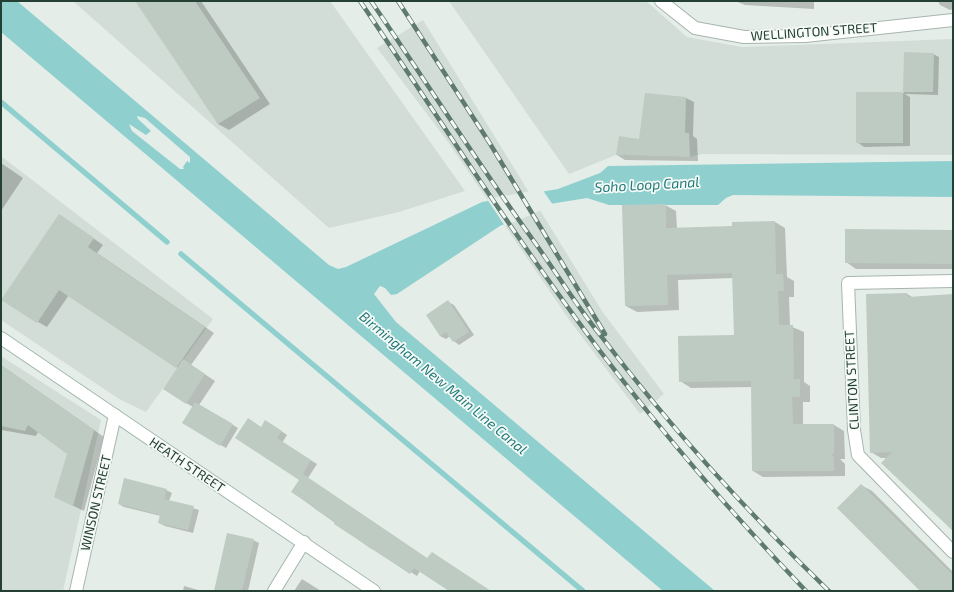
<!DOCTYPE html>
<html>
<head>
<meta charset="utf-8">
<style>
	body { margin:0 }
	#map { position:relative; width:954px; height:592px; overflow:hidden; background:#e5ede8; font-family:"Exo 2",sans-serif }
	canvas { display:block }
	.frame { position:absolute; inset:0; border:2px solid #243f33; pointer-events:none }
</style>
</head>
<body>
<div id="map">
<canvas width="954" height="592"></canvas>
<div class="frame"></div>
</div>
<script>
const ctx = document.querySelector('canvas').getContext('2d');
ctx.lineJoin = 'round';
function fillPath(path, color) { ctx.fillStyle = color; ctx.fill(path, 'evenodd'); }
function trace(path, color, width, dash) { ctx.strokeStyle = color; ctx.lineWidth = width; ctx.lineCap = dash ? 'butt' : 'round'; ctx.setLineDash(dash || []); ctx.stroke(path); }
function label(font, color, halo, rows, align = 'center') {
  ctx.font = font + ' "Exo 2",sans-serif'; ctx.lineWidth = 3.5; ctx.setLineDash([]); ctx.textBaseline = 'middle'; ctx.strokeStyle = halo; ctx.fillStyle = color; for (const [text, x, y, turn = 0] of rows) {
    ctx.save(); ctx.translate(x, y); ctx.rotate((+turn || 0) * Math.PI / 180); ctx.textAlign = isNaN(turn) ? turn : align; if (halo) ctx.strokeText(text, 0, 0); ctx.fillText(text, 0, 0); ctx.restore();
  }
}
fillPath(new Path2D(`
	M73,1H330L465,191L399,212L329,228Z
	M449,1H646L687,37L742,47L953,39V155L702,154L690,157L616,155L569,174Z
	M423,20L602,311L664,394L640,414L570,321L448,142L377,48Z
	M1,156L213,319L146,412L119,399L1,320Z
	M1,356L101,420L63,591H1Z`), '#d3ddd7');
fillPath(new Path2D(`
	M1,1H17L329,265L338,269L346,267L482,202L558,189L600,173L608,166L953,161V197L733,195L726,198L718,205H609L587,198L550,204L500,226L397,294L391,295L385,288L380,286L374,294L396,322L715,591H663L1,32ZM137,116L145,118L190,157V163L187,161L183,167L184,169H180L132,131L129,124L146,135L151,131L138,119Z`), '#8fd0cf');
fillPath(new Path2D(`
	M542,189L553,205L505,226L487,199Z`), '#e5ede8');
fillPath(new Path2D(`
	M137,1H201L270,104L229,130L218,124Z
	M735,1H814V9L745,5Z
	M938,1H953V9L950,10L940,5Z
	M905,53L933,54L939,57L938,95L905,94L910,97V146L864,147L857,142V93H904Z
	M686,98L694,102L693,136L697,139L698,161L625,160L617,155L640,140Z
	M1,163L23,178L1,211Z
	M665,205L676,211L677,229L733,227L775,222L785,228L787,277L794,281V297H789L790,326L804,332V382L810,386V402H803V425H834L844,431L845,459H840L845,464V476L763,477L753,471L752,387L691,388L680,381L735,336L733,278L678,280L679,310L637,312L626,306Z
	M60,215L103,245L97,253L214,333L191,365L215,381L199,405L238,428L226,448L183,423L193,407L186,403L178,368L69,295L47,327L38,322Z
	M953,231V269H856L846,262Z
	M907,294L914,298L953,295V531L888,458H881L871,452Z
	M448,302L454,305L474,335L459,345L454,341L450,336L446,339L440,336L427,315Z
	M1,365L104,437L84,511L55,497L68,454L38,432L36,436L1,430Z
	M271,424L287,435L282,443L317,464L308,478L428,559L490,591H451L420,571L417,576L377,550L376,551L370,548L292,492L300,479L236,438Z
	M861,485L872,491L953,572V591H922Z
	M166,490L172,493L169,501L199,510L193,533L165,526L159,523L161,516L124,507L119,504Z
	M253,540L259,543L248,591H239Z
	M302,579L310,584L321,591H294Z
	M184,586L202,591H183Z`), '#0003');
trace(new Path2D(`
	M1,102L167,242
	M181,254L583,591`), '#8fd0cf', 5.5);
fillPath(new Path2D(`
	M135,1H195L260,98L218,124Z
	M904,52L934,53L933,92H903Z
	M856,92H903V143H856Z
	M645,93L686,97L685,133H689L690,157L616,155L619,136L639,139Z
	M666,204V228L732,226V222L775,221L776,274H783L784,291H778L779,325H793L794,379H800V397H792L793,424H834V454H831L834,457V471H752L751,381L679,382L678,336L734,335L732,273L667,275L668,305L625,306L622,205Z
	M59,214L94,238L88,247L205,327L176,368L59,290L37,323L1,300Z
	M845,229L953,230V264L845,263Z
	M907,293L908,297L953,294V531L881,463L892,452L870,453L866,294Z
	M448,300L469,332L453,342L446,332L440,336L426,315Z
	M183,359L205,374L186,404L163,389Z
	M1,365L94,430L73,506L54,497L67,454L28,425L25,431L1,426Z
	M195,402L233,424L220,446L182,423Z
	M248,418L261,427L265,420L282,431L277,438L311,460L300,479L303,474L427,558L432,552L491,591H449L414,568L410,574L334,524L335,522L315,509L316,508L291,492L299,480L235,438Z
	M124,478L167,489L164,499L194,506L188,530L158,523L160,515L118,504Z
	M861,484L953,575V591H920L837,508Z
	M227,533L254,539L242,591H214Z`), '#bdcbc3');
const street = new Path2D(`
	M661,1L695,28L744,37L805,36L953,20
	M953,281L848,283L854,430L858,455L953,552
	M76,591L115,415
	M274,591L304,542`);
const secondary = new Path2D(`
	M1,338L374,591`);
trace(street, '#a7b5ae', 14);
trace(secondary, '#a3b9ae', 14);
trace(street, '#fff', 12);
trace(secondary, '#fff', 12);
const rail = new Path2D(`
	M360,1C439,118 515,238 600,351C664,435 733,515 806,591
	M371,1C427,83 480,167 538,247C559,277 578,308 601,336C670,427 747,512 829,591
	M398,1L489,142L605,334`);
trace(rail, '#5f7a6e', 4.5);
trace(rail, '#f5faf7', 3, [9]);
label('13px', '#243f33', '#f5faf7', [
	["WELLINGTON STREET",814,32,-4],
	["CLINTON STREET",852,380,-93],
	["HEATH STREET",187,465,34],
	["WINSON STREET",96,503,-77]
]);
label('italic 14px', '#207979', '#f5faf7', [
	["Soho Loop Canal",647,185,-3],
	["Birmingham New Main Line Canal",443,383,40]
]);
</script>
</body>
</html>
